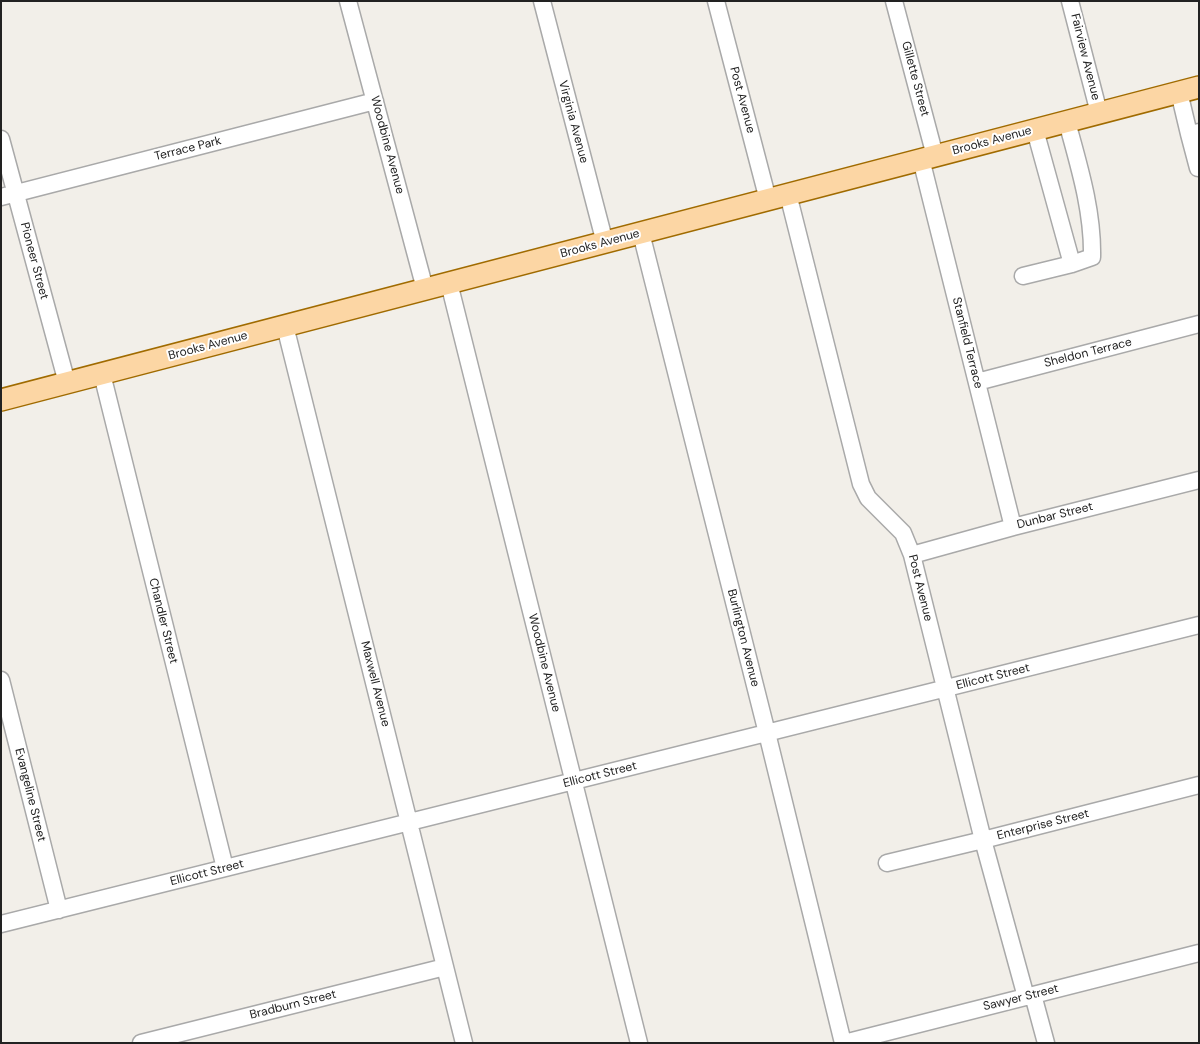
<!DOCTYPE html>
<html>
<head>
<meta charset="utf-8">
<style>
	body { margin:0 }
	#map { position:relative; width:1200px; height:1044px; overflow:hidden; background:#f2efe9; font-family:"DM Sans",sans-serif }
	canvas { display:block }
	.frame { position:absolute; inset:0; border:2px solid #222; pointer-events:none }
</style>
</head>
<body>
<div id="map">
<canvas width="1200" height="1044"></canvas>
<div class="frame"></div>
</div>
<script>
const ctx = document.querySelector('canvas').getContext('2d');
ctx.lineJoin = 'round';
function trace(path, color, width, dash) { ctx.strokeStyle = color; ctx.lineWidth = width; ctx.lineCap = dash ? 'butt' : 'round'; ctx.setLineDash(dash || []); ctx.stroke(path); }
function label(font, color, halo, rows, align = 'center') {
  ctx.font = font + ' "DM Sans",sans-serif'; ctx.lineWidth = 4; ctx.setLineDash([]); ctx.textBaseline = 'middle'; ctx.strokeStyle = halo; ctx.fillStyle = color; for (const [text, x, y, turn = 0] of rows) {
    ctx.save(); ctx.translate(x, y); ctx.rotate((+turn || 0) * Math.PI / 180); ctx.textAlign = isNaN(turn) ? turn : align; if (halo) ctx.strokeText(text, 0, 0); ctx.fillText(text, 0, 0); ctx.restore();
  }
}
const minor = new Path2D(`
	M348,1L425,289
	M542,1L605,243
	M716,1L768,200
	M894,1L935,156
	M1070,1L1099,113
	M1179,92L1189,134L1199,132
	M1035,130L1072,264
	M1189,134L1198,168H1199
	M1,139L67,383
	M921,159L1013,527
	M788,194L861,484L868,498L903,533L912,555L983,840L1026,997
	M1,197L375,101
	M641,233L767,733L843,1043
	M1023,276L1072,264L1092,257C1093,211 1079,166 1067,122
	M449,283L639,1043
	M285,326L464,1043
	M102,374L225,868
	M977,382L1199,324
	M912,555L1013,527L1199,480
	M1,680L59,910
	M887,863L983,840L1199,785
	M1,924L1199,625
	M1033,995L1046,1043
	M141,1043L445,967
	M844,1043L1199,953`);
const major = new Path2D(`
	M1,400L1199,87`);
trace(minor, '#a9a9a9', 19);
trace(major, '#a06b00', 24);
trace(minor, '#fff', 16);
trace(major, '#fcd6a4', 21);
label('12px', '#222', '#fff', [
	["Fairview Avenue",1085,57,76],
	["Gillette Street",915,79,75],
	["Post Avenue",742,100,75],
	["Virginia Avenue",573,122,75],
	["Brooks Avenue",992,141,-15],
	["Woodbine Avenue",387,145,75],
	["Terrace Park",188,149,-14],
	["Brooks Avenue",600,244,-15],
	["Pioneer Street",34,261,75],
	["Stanfield Terrace",967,343,76],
	["Brooks Avenue",208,346,-15],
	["Sheldon Terrace",1088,353,-14],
	["Dunbar Street",1055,516,-14],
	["Post Avenue",920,588,76],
	["Chandler Street",163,621,76],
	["Burlington Avenue",743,638,76],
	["Woodbine Avenue",544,663,76],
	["Ellicott Street",993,677,-14],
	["Maxwell Avenue",375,684,76],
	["Ellicott Street",600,775,-14],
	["Evangeline Street",30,795,76],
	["Enterprise Street",1043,825,-14],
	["Ellicott Street",207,873,-14],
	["Sawyer Street",1021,998,-14],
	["Bradburn Street",293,1005,-14]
]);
</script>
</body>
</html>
